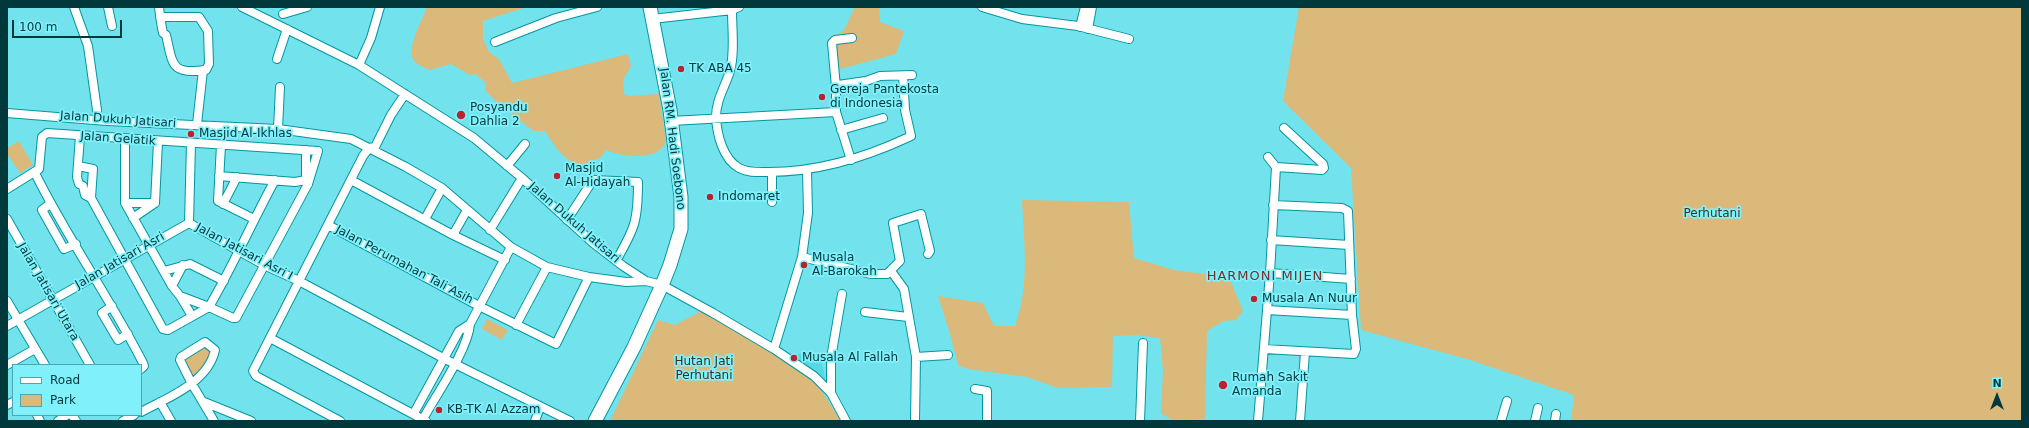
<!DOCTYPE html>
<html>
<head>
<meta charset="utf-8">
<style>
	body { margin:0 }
	#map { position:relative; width:2029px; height:428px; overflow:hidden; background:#72e3ed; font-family:"DejaVu Sans",sans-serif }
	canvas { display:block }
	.frame { position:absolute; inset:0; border:8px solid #01383c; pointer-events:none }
	.legend { position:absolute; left:12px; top:364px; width:130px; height:52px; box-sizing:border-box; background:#80f1fb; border:1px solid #4da7af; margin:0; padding:5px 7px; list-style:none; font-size:12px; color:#01383c }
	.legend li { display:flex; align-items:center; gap:8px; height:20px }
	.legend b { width:20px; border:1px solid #4da7af }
	.north { position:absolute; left:1977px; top:376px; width:40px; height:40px; -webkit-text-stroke:3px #80f1fb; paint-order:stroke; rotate:0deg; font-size:11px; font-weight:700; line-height:16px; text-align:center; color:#01383c }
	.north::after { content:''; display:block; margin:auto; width:14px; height:18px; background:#01383c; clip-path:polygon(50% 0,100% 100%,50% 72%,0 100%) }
	.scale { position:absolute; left:12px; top:20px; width:110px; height:18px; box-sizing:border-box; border:2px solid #01383c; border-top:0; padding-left:5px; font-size:12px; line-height:14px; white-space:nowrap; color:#01383c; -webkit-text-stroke:3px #80f1fb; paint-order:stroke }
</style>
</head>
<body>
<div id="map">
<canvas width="2029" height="428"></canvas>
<div class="frame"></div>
<ul class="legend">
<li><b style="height:5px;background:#fff"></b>Road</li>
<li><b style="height:11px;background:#dab97a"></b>Park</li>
</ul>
<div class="north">N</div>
<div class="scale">100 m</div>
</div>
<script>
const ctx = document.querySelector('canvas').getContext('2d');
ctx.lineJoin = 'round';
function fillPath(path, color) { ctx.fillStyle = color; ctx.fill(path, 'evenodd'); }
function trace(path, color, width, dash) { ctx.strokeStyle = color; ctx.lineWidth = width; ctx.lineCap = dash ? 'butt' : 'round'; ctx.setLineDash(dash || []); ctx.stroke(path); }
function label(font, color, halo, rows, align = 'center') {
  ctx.font = font + ' "DejaVu Sans",sans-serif'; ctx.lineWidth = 3.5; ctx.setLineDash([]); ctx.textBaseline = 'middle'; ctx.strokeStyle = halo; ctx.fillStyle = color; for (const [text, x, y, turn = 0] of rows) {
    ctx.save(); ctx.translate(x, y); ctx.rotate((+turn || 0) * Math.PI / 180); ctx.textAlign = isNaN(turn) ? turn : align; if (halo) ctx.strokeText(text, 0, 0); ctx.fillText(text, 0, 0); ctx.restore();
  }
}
fillPath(new Path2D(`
	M792,354H802L813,359L817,358L821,360L826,381L823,384L789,359Z`), '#56d9e4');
fillPath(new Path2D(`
	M427,7H527L483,21V39L489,52L499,59L512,83L628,54L631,66L623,80L624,94L629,96L659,94L666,141C659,162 622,157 606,150L600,158L579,166C562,158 555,147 545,131C542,131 538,131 535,131C529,129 490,97 486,91C485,89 485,85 485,82L475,74L470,75L451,64L430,70C426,68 420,66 416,63C403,52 423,19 427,7Z
	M855,7H879L880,22L904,31L896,54L840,69H830L828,41L844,30Z
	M1299,7H2022V421H1571L1574,395L1470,360L1361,330L1351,168L1283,101Z
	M19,141L33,165L20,173L7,154V148Z
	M1022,200L1129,202L1134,258L1174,270L1229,277L1243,311L1236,320L1224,321L1207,331L1205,419L1173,421L1161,413L1163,370L1160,338L1135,335L1113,336L1112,387L1058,388L1027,377L968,369L958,365L950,334L938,296L983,303L994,326H1015C1030,285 1024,243 1022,200Z
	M705,309L812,376L841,421H610L658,320L675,325Z
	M487,319L508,330L502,340L482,329Z
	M204,343L212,351L203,369L192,376L181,359Z`), '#dab97a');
const minor = new Path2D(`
	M74,7L88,46L97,110
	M108,7L112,26
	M159,7C160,16 161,24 163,33L166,35C173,64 170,75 206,70L209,64L208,31L199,17H160
	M242,7L359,65L474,138L522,178L592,242L623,266L646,281L662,285L713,313L774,349L814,376L831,393L846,421
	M739,7L732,10C732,29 735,53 730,71C725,87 716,100 716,117C717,135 723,159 739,168C748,173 759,172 769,172C818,172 864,158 909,137L911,136L905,110L903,76
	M982,7L1022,19L1078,26L1129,39
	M283,14L307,7
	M652,19L732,10
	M1080,27L1085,7
	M1088,29L1092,7
	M495,42L556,18L597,7
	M277,59L287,29
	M359,65L371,38L380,7
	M836,87L832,43L835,40L852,38
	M836,112V87L838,85L866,81L880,76L912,75
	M7,113L107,121L278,129L351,139L406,167L442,188L511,247L547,267L589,277L626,282L646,281
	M671,121L836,112L851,160
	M197,124L203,70
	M278,129L280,87
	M841,130L883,118
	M80,136L77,177L79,184L83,186L85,195L91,198L163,329L168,330L209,307L180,296L192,316
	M125,139V203L172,286L180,296
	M221,145L218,201L254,219
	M78,166L93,169L91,198
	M507,166L525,144
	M1276,167L1322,170L1324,168L1323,164L1284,128
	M35,173C67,238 110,298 143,363L144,366L141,369
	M219,176L295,182L306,180L308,184
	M306,180V150
	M351,180L453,235L505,260
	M7,189L39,169L42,137L47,133L318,151L308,184L236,318H233L209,307C233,266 252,222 275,180
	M772,202V172
	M125,203H155
	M50,204L42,210L64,249L76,244
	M223,204L237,177
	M133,218L155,203L158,142
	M7,219L90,365
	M425,219L442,188
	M567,220L593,180L638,182C638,221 635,228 616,261
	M189,223L264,265L299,281L443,358L570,421
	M189,223L191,143
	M328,225L479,306L556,344L589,277
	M490,230L522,178
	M453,235L467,210
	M1271,240L1349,245
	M802,257L871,274H887L900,261L893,223L921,214L930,251L928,254
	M164,271L190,264L224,281
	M891,271L904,289L916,357L915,421
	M1270,273L1351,279
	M172,286L183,265
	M7,301L45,365
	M112,306L102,313L118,340L128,334
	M1267,310L1352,315L1348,211L1342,208L1273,205
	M865,312L908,317
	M516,325L547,267
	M7,326L189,223
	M270,338L426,421
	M774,349L802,257L808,213L807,170
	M1264,349L1354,354L1356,349L1352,315
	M916,357L948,355
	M7,365L35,349
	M975,389L987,391V421
	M831,393V358L842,294
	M160,402L171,421
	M204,402L251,421
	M7,405L13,402
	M141,412C167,398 208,383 215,350L205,342L181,357L180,360L192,384L214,421
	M414,413L459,331L470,324
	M37,415L40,421
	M72,415L76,421
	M423,419C436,395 468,350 470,324L511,247
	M58,421L67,415
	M123,421L134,415
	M340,421L256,376L253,371L363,156L369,148L375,147L391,115L405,94
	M535,421L540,407
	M1140,421L1143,343
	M1258,421L1270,273L1276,167L1268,157
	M1300,421L1305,352
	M1501,421L1507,401
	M1535,421L1538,408
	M1555,421L1556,414`);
const primary = new Path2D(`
	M595,421L634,347L662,285L670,265L681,229V197L670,110L650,7`);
trace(minor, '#0396a0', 10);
trace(primary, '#0396a0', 15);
trace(minor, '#fff', 8);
trace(primary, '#fff', 13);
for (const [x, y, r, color] of [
	[681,69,4,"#b5242f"],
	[822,97,4,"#b5242f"],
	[461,115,5,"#b5242f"],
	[191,134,4,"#b5242f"],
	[557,176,4,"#b5242f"],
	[710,197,4,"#b5242f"],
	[804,265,4,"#b5242f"],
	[1254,299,4,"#b5242f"],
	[794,358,4,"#b5242f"],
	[1223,385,5,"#b5242f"],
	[439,410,4,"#b5242f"]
]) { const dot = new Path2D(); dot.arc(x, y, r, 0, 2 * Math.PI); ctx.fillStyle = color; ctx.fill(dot); trace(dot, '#80f1fb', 1.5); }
label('12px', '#01383c', '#80f1fb', [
	["TK ABA 45",689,69],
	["Gereja Pantekosta",830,90],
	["di Indonesia",830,104],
	["Posyandu",470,108],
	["Dahlia 2",470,122],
	["Masjid Al-Ikhlas",199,134],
	["Masjid",565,169],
	["Al-Hidayah",565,183],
	["Indomaret",718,197],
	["Musala",812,258],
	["Al-Barokah",812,272],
	["Musala An Nuur",1262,299],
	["Musala Al Fallah",802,358],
	["Rumah Sakit",1232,378],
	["Amanda",1232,392],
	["KB-TK Al Azzam",447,410]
], 'left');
label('12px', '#01383c', '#80f1fb', [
	["Jalan Dukuh Jatisari",118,120,4],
	["Jalan Gelatik",118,139,4],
	["Jalan RM. Hadi Soebono",672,139,83],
	["Jalan Dukuh Jatisari",574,223,41],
	["Jalan Jatisari Asri I",244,252,28],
	["Jalan Jatisari Asri",120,261,-30],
	["Jalan Perumahan Tali Asih",404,265,28],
	["Jalan Jatisari Utara",48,292,60]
]);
label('12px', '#403115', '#80f1fb', [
	["Perhutani",1712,214],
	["Hutan Jati",704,362],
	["Perhutani",704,376]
]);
ctx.letterSpacing = '1px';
label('13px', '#752f2e', '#80f1fb', [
	["HARMONI MIJEN",1265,277]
]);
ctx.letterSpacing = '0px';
</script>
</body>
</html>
